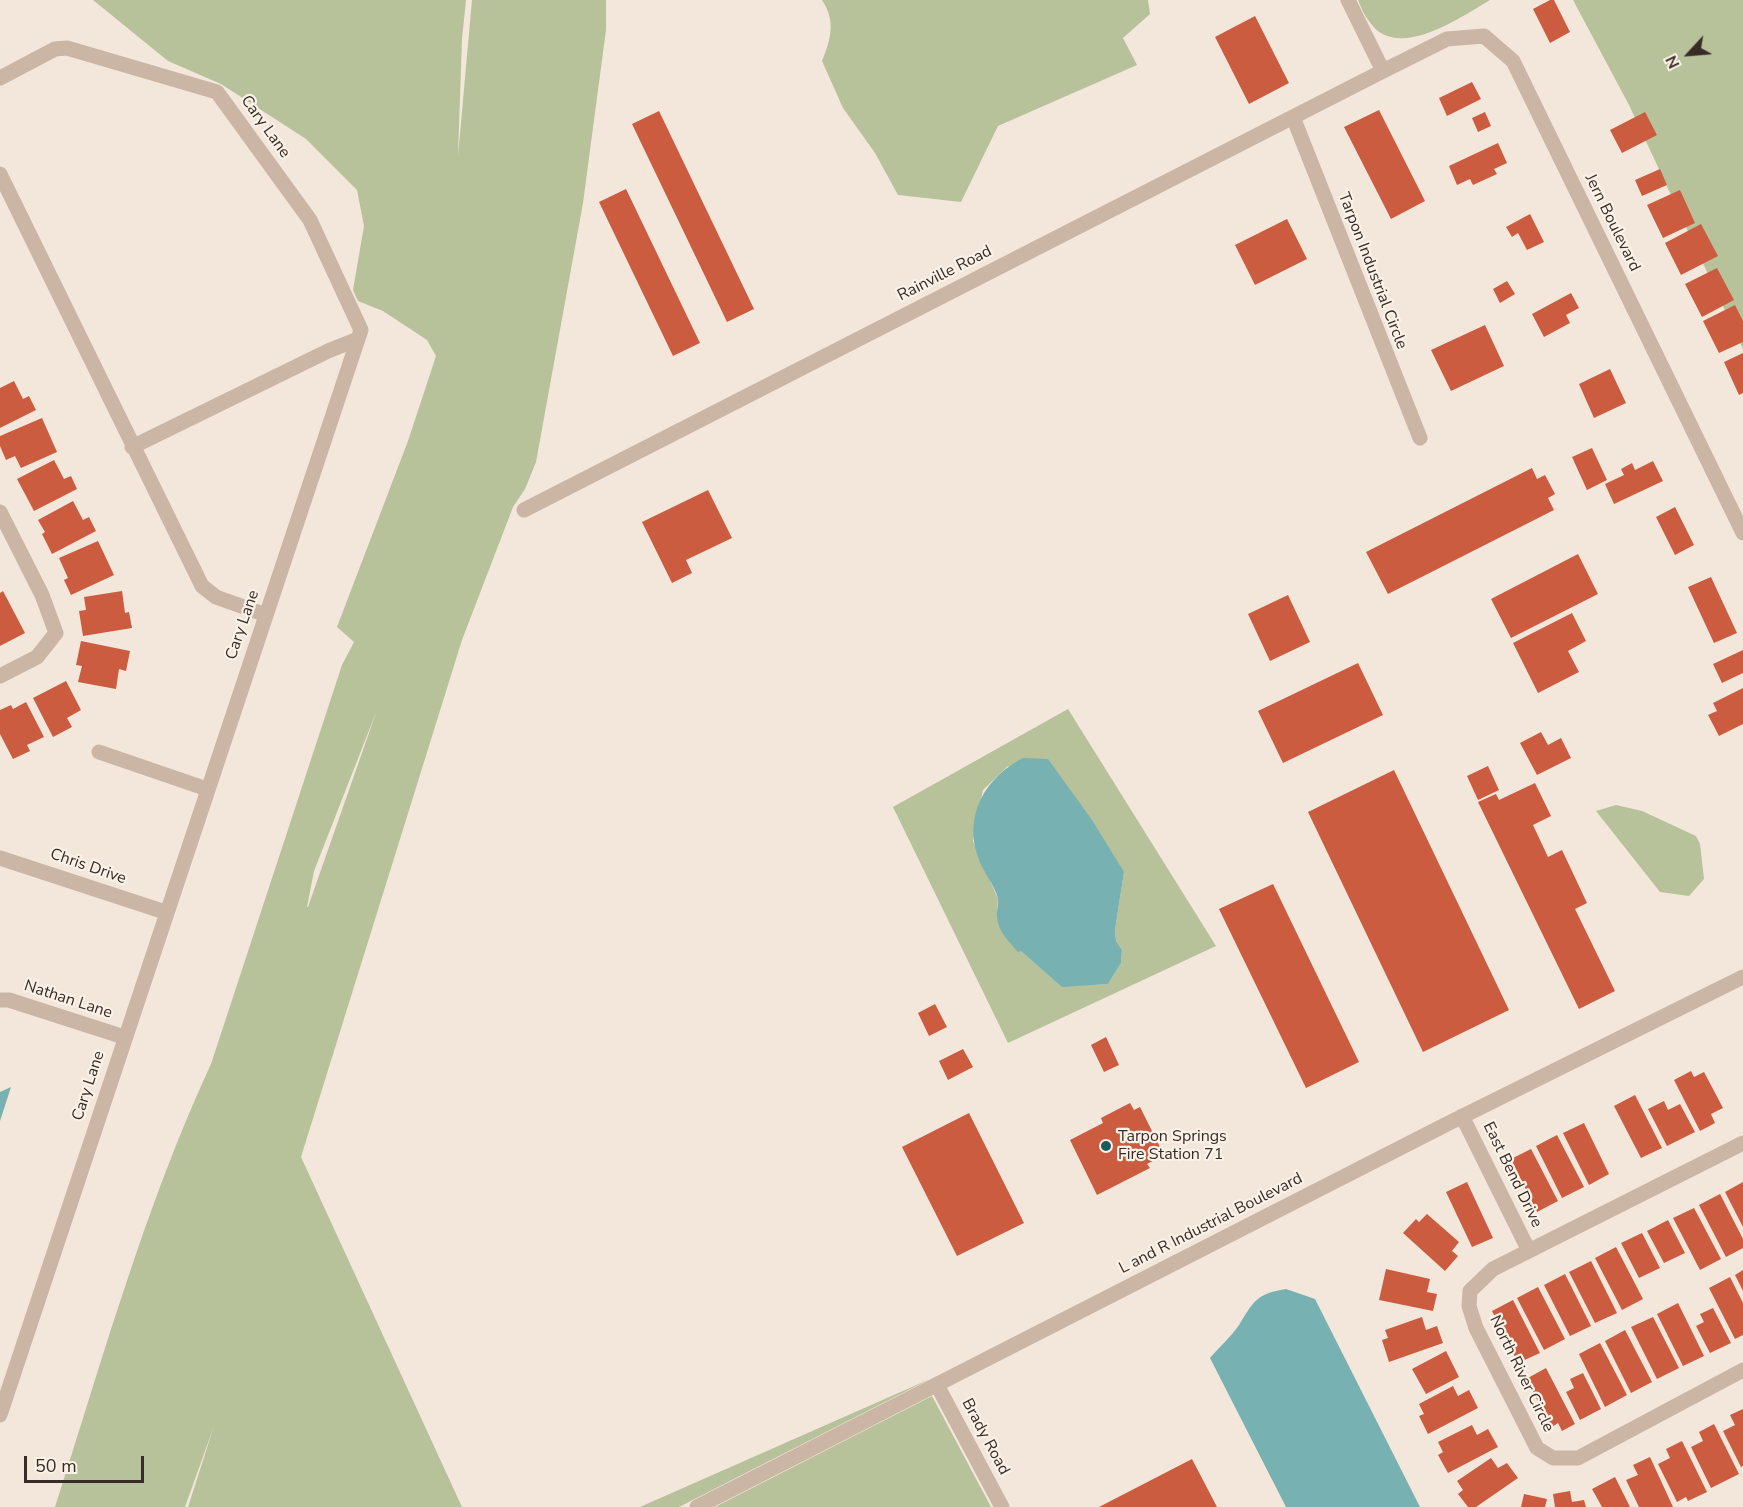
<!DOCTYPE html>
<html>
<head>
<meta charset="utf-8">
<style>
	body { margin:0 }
	#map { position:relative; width:1743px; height:1507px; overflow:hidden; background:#f3e6db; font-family:"Nunito Sans",sans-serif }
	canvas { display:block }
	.north { position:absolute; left:1659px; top:24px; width:60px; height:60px; -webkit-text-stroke:4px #faf1e7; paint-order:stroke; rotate:244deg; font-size:16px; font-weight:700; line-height:24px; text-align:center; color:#372c27 }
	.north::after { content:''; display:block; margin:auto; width:21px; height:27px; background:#372c27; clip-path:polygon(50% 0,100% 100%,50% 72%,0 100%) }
	.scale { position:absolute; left:24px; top:1456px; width:120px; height:27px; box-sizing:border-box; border:3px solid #372c27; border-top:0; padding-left:8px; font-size:18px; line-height:21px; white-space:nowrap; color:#372c27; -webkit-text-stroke:4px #faf1e7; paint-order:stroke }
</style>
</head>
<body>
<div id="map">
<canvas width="1743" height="1507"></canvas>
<div class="north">N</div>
<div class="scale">50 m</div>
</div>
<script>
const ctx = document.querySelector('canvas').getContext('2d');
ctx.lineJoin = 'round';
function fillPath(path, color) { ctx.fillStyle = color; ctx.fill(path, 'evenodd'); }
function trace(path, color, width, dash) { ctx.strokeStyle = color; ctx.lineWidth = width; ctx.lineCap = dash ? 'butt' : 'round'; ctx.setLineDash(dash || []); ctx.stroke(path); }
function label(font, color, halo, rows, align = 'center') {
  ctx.font = font + ' "Nunito Sans",sans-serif'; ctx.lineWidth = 4.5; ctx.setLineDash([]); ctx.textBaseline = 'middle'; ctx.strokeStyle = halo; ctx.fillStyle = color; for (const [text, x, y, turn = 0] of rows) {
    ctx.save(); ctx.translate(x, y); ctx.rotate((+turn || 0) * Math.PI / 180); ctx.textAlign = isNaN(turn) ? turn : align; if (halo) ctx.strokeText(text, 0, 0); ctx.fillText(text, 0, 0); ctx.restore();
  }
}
fillPath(new Path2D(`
	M93,0H466L462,39L458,156L472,0H606V30L583,203L536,462L525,489L513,507L462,640L301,1157L462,1507H188L214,1426L185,1507H55C103,1358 145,1206 211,1064L342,665L354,642L337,627L408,441L436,356L427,340L383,311L358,301L353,290L364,226L357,190L306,139L221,84L168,61ZM377,710L308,907H307L314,871Z
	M822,0H1148L1150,14L1123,38L1137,65L998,126L961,202L898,195L875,153L843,108L822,61C831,39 836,21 822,0Z
	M1358,0H1490C1461,17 1396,63 1369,21C1364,15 1361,7 1358,0Z
	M1573,0H1743V349L1629,105Z
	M1068,709L1216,946L1008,1043L893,807ZM1008,766L1124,872L1115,930L1116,941L1122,950L1121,963L1108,984L1062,986L1021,951L997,914L998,899L973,841L983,790Z
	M1616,805L1642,811L1696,836L1700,844L1704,879L1689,896L1660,892L1596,811Z
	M930,1379L679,1507H640Z
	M932,1396L991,1507H715Z`), '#b7c29a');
fillPath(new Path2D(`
	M1023,758L1048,759L1092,820L1124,872L1115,930L1116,941L1122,950L1121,963L1108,984L1062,987L1021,951L1018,952C1009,941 998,932 997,917C996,911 999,905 998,899C995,885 982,871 978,857C963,815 986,777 1023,758Z
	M11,1087L0,1121V1092Z
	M1286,1289L1315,1299L1420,1507H1286L1210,1358C1219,1347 1231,1337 1239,1325C1254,1301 1256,1294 1286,1289Z`), '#78b1b1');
fillPath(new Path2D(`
	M1550,0H1554L1570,32L1550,43L1533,9Z
	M1255,16L1289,83L1249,104L1215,37Z
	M1472,82L1481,99L1447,116L1439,98Z
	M1379,110L1425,201L1391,219L1344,127Z
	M659,111L754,309L727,322L632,124Z
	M1485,112L1491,126L1478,132L1472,118Z
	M1645,112L1657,135L1622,153L1610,130Z
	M1498,143L1507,163L1494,169L1497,174L1473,185L1470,179L1457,185L1449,166Z
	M1660,169L1667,185L1642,196L1635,180Z
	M626,189L700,343L673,356L599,202Z
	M1680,190L1695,223L1663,238L1647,205Z
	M1530,214L1544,242L1527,250L1518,233L1512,237L1506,227Z
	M1287,219L1307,259L1255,285L1235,245Z
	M1701,224L1718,256L1681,275L1665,243Z
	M1717,268L1734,300L1702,317L1685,284Z
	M1507,281L1515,294L1500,303L1493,289Z
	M1571,293L1579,308L1566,315L1570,323L1544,337L1532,314Z
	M1735,305L1743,321V342L1719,353L1703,321Z
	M1485,325L1504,366L1451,391L1431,350Z
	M1743,353V393L1739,395L1724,362Z
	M1610,369L1626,403L1594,418L1579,384Z
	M14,381L23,399L29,396L36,410L0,428V388Z
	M42,418L57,452L21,468L15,456L6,460L0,446V436Z
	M1592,448L1607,480L1587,490L1572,457Z
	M54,460L64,479L71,476L77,489L34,511L17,479Z
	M1653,461L1663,481L1614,504L1605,484L1624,475L1621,469L1632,463L1635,470Z
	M1532,468L1537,479L1545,475L1555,494L1548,498L1554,510L1388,594L1366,552Z
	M708,490L732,538L686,560L692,573L672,583L642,522Z
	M73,501L83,520L89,517L96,531L52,554L42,534L45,532L38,520Z
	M1675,507L1694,545L1675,555L1656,517Z
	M98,541L114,575L71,595L64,580L68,578L59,558Z
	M1578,554L1598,594L1511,638L1491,599Z
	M1711,577L1737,633L1714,643L1688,587Z
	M3,591L25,633L0,646V593Z
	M122,591L125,613L129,612L132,628L83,636L79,611L86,610L84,597Z
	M1288,595L1310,642L1270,661L1248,614Z
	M1572,613L1586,641L1568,651L1579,672L1538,693L1513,643Z
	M81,641L130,651L126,671L119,669L116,689L78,682L82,666L76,665Z
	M1743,650V673L1722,683L1713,664Z
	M1358,663L1383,715L1283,763L1258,711Z
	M66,681L81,710L67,718L72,727L53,737L33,698Z
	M1743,688V724L1719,736L1708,715L1717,711L1713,703Z
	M26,702L44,737L27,745L30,751L13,759L0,734V710L11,705L13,709Z
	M1541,732L1548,745L1561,738L1571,758L1537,775L1520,743Z
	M1488,766L1499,790L1478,800L1467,776Z
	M1394,770L1509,1010L1423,1052L1308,812Z
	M1535,783L1551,816L1533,825L1548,857L1562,850L1587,903L1575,909L1615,991L1579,1009L1478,802L1496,794L1499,800Z
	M1273,884L1359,1062L1306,1088L1219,909Z
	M935,1004L947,1027L929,1036L918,1013Z
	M1106,1037L1119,1065L1104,1072L1091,1045Z
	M963,1049L973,1067L948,1080L939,1061Z
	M1691,1071L1694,1077L1704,1072L1723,1108L1711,1114L1715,1123L1700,1131L1674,1080Z
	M1635,1095L1662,1148L1641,1158L1614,1106Z
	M1664,1101L1668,1110L1680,1104L1695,1132L1667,1146L1648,1109Z
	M1130,1103L1134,1110L1140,1107L1164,1155L1147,1164L1150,1168L1097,1195L1070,1140L1103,1123L1101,1118Z
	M969,1113L1024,1223L957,1256L902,1147Z
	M1584,1123L1609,1174L1589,1185L1563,1133Z
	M1557,1135L1584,1187L1562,1198L1536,1146Z
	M1531,1149L1558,1201L1537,1212L1511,1159Z
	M1467,1182L1493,1238L1472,1247L1446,1192Z
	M1743,1182V1227L1725,1192Z
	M1720,1194L1743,1239V1248L1726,1257L1699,1205Z
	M1694,1208L1721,1259L1700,1270L1673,1218Z
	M1427,1214L1459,1242L1452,1251L1458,1256L1445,1271L1403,1233L1416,1219L1419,1222Z
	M1668,1220L1685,1253L1664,1263L1647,1231Z
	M1642,1233L1660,1268L1639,1278L1621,1243Z
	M1616,1247L1643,1299L1622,1310L1595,1258Z
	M1591,1261L1617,1313L1595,1323L1569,1272Z
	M1386,1269L1430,1279L1427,1292L1437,1294L1433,1311L1379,1300Z
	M1743,1270V1291L1735,1275Z
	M1565,1274L1591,1326L1570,1336L1544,1285Z
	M1730,1277L1743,1303V1335L1735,1339L1709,1288Z
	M1538,1287L1565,1339L1544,1350L1517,1298Z
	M1513,1300L1540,1353L1518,1363L1492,1311Z
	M1678,1303L1704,1356L1683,1366L1657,1314Z
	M1713,1308L1731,1343L1710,1353L1696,1326L1704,1322L1700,1314Z
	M1422,1317L1426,1330L1437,1326L1443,1343L1389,1362L1382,1340L1388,1338L1385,1330Z
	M1653,1317L1679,1368L1657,1379L1631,1327Z
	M1625,1330L1652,1382L1631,1393L1605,1341Z
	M1600,1343L1627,1395L1605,1407L1579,1354Z
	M1446,1351L1459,1377L1426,1394L1412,1369Z
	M1546,1368L1575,1424L1562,1431L1558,1423L1552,1427L1526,1379Z
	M1583,1373L1601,1409L1580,1420L1566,1392L1574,1388L1570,1379Z
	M1453,1386L1458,1396L1469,1390L1478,1408L1428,1434L1419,1416L1424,1414L1419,1404Z
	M1743,1409V1466L1741,1467L1723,1431L1735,1425L1730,1415Z
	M1714,1424L1739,1474L1711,1488L1691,1447L1703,1441L1699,1432Z
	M1472,1425L1477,1435L1488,1429L1498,1447L1448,1473L1438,1455L1443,1452L1438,1442Z
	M1682,1441L1707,1492L1688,1501L1686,1497L1677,1502L1658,1464L1670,1458L1666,1449Z
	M1650,1457L1673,1507H1639L1626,1480L1638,1475L1633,1465Z
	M1491,1458L1498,1468L1507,1463L1518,1478L1476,1507H1468L1458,1494L1463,1490L1457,1481Z
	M1192,1459L1217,1507H1099Z
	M1615,1477L1630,1507H1602L1592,1489Z
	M1570,1491L1572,1502L1584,1500L1586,1507H1555L1553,1494Z
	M1524,1494L1547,1499L1545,1507H1521Z`), '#cb5c40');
trace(new Path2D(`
	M1348,0L1383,71
	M0,78L55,49L67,48L217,92L310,220L361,330L0,1415
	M1293,117L1420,438
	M0,174L202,586L216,597L266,615
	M132,447L328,351L358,339
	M524,510L1383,71L1447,39L1484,36L1513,61L1743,533
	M0,512L42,595L56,633L37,657L0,676
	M99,752L207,789
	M0,858L165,912
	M0,1000H9L124,1037
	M1462,1116L1528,1249
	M1743,1143L1493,1269L1470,1291L1469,1306L1476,1328L1537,1448L1553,1458H1578L1743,1370
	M937,1385L1002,1507
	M697,1507L1447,1124L1743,977`), '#cbb6a6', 15);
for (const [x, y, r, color] of [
	[1106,1146,6,"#1b595b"]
]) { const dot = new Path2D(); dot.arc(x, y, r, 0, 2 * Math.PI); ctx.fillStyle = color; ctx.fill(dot); trace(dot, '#faf1e7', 2); }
label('16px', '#372c27', '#faf1e7', [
	["Cary Lane",265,127,54],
	["Jern Boulevard",1612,223,64],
	["Tarpon Industrial Circle",1372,271,69],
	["Rainville Road",945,274,-27],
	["Cary Lane",243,625,-71],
	["Chris Drive",88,867,19],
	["Nathan Lane",68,1000,18],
	["Cary Lane",89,1086,-72],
	["East Bend Drive",1512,1175,64],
	["L and R Industrial Boulevard",1211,1224,-27],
	["North River Circle",1521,1374,64],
	["Brady Road",985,1437,62]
]);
label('16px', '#372c27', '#faf1e7', [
	["Tarpon Springs",1118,1137],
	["Fire Station 71",1118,1155]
], 'left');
</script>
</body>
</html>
